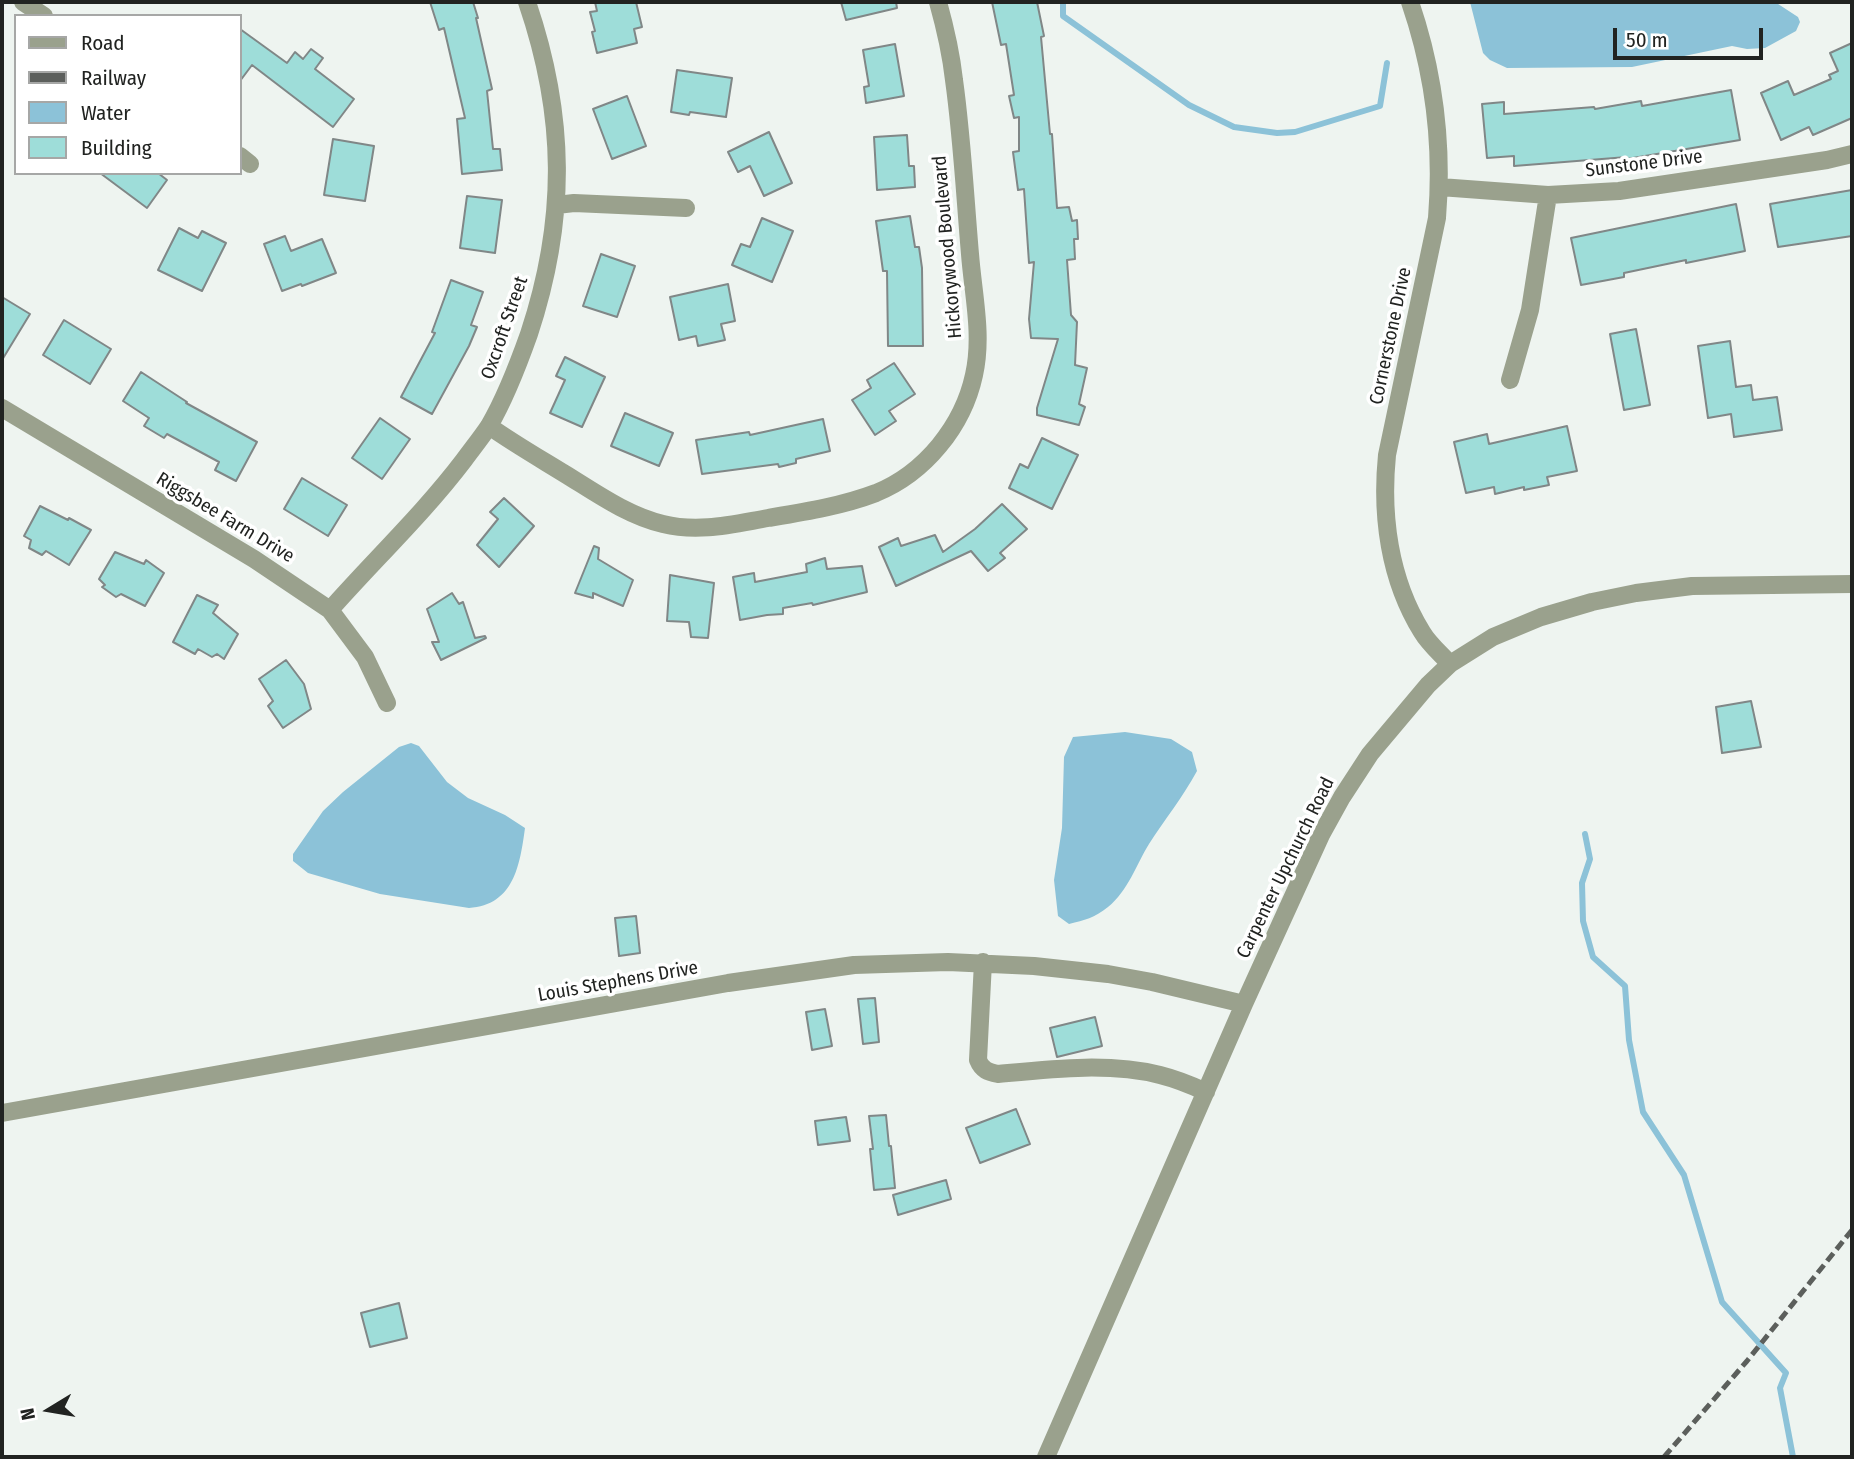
<!DOCTYPE html>
<html>
<head>
<meta charset="utf-8">
<style>
	body { margin:0 }
	#map { position:relative; width:1854px; height:1459px; overflow:hidden; background:#eef4f0; font-family:"Fira Sans Condensed",sans-serif }
	canvas { display:block }
	.frame { position:absolute; inset:0; border:4px solid #212321; pointer-events:none }
	.legend { position:absolute; left:14px; top:14px; width:228px; height:161px; box-sizing:border-box; background:#fff; border:2px solid #a6a7a6; margin:0; padding:9px 12px; list-style:none; font-size:21px; color:#212321 }
	.legend li { display:flex; align-items:center; gap:14px; height:35px }
	.legend b { width:35px; border:2px solid #a6a7a6 }
	.north { position:absolute; left:14px; top:1375px; width:70px; height:70px; -webkit-text-stroke:5px #fff; paint-order:stroke; rotate:259deg; font-size:19px; font-weight:700; line-height:28px; text-align:center; color:#212321 }
	.north::after { content:''; display:block; margin:auto; width:24px; height:32px; background:#212321; clip-path:polygon(50% 0,100% 100%,50% 72%,0 100%) }
	.scale { position:absolute; left:1613px; top:28px; width:150px; height:32px; box-sizing:border-box; border:4px solid #212321; border-top:0; padding-left:9px; font-size:21px; line-height:24px; white-space:nowrap; color:#212321; -webkit-text-stroke:5px #fff; paint-order:stroke }
</style>
</head>
<body>
<div id="map">
<canvas width="1854" height="1459"></canvas>
<div class="frame"></div>
<ul class="legend">
<li><b style="height:9px;background:#9aa18d"></b>Road</li>
<li><b style="height:9px;background:#5c5f5c"></b>Railway</li>
<li><b style="height:19px;background:#8cc2d8"></b>Water</li>
<li><b style="height:19px;background:#9eddd9"></b>Building</li>
</ul>
<div class="north">N</div>
<div class="scale">50 m</div>
</div>
<script>
const ctx = document.querySelector('canvas').getContext('2d');
ctx.lineJoin = 'round';
function fillPath(path, color) { ctx.fillStyle = color; ctx.fill(path, 'evenodd'); }
function trace(path, color, width, dash) { ctx.strokeStyle = color; ctx.lineWidth = width; ctx.lineCap = dash ? 'butt' : 'round'; ctx.setLineDash(dash || []); ctx.stroke(path); }
function label(font, color, halo, rows, align = 'center') {
  ctx.font = font + ' "Fira Sans Condensed",sans-serif'; ctx.lineWidth = 7; ctx.setLineDash([]); ctx.textBaseline = 'middle'; ctx.strokeStyle = halo; ctx.fillStyle = color; for (const [text, x, y, turn = 0] of rows) {
    ctx.save(); ctx.translate(x, y); ctx.rotate((+turn || 0) * Math.PI / 180); ctx.textAlign = isNaN(turn) ? turn : align; if (halo) ctx.strokeText(text, 0, 0); ctx.fillText(text, 0, 0); ctx.restore();
  }
}
fillPath(new Path2D(`
	M1470,2H1775L1798,17L1800,22L1796,31L1765,48L1747,49L1732,46L1632,67L1507,68L1490,60L1483,53Z
	M1125,732L1171,739L1192,752L1197,771C1183,797 1165,819 1149,844C1136,865 1128,891 1108,907C1094,918 1085,920 1069,924L1058,916L1054,880L1062,828L1064,757L1073,737Z
	M411,743L419,746L447,782L468,798L505,815L525,828C520,865 514,905 469,908L380,894L308,873L293,861V854L323,811L343,792L399,747Z`), '#8cc2d8');
trace(new Path2D(`
	M1063,2V16L1189,105L1234,127L1277,133L1295,132L1380,106L1387,63
	M1585,834L1590,859L1582,883L1583,921L1593,957L1625,986L1629,1040L1643,1112L1684,1175L1722,1302L1786,1373L1780,1388L1793,1457`), '#8cc2d8', 6);
const building = new Path2D(`
	M430,2H473L478,18H476L492,89L487,91L493,149H500L502,170L462,174L457,119L465,118L444,28L439,30Z
	M595,2H636L642,27L634,29L637,43L597,53L592,32L595,31L590,12L597,11Z
	M841,2H896L897,8L846,20Z
	M992,2H1037L1044,36L1041,37L1050,134H1052L1057,208L1069,207L1072,221L1077,220L1078,239H1074L1075,259L1067,260L1071,315L1077,322L1075,365L1087,368L1079,404L1085,407L1079,425L1037,415V408L1058,339L1031,338L1029,319L1034,262L1029,263L1024,189L1018,190L1013,152L1019,151V117L1014,118L1009,96L1014,95L1006,44L1001,45Z
	M240,29L287,63L295,52L303,59L311,49L323,58L315,69L354,99L333,127L252,65L240,81Z
	M1852,43V118L1813,135L1809,127L1781,140L1761,93L1788,81L1794,95L1831,79L1829,75L1838,71L1830,53Z
	M895,44L904,96L866,103L864,87L869,86L863,50Z
	M677,70L732,78L726,117L690,112L689,115L671,112Z
	M1731,90L1740,140L1627,159V157L1514,166V156L1487,158L1482,104L1504,102V114L1594,107L1595,109L1641,101L1642,106Z
	M627,96L646,146L612,159L593,109Z
	M769,132L792,183L764,196L750,166L738,172L728,152Z
	M907,135L909,166H914L915,187L877,190L874,137Z
	M333,139L374,146L365,201L324,195Z
	M100,173H158L167,180L147,208Z
	M1852,190V236L1778,247L1770,204Z
	M467,196L502,200L495,253L460,248Z
	M1736,204L1745,251L1686,263V260L1624,273V277L1581,285L1571,238Z
	M910,216L915,247H919L922,268L923,346H888L887,271H883L876,221Z
	M762,218L793,231L772,282L732,265L741,244L750,247Z
	M179,228L198,238L202,231L226,243L202,291L158,270Z
	M285,236L291,251L322,239L336,273L302,286L301,284L282,291L264,244Z
	M601,254L635,266L617,317L583,306Z
	M451,280L483,292L471,325L477,327L469,346L432,414L401,397L435,333L432,332Z
	M728,284L735,321L721,324L725,340L698,346L696,336L679,340L670,297Z
	M2,297L30,314L2,360Z
	M64,320L111,349L90,384L43,355Z
	M1636,329L1650,405L1624,410L1610,334Z
	M1730,341L1736,387L1751,385L1753,400L1777,397L1782,430L1734,437L1731,414L1708,418L1698,346Z
	M565,357L605,377L582,427L550,413L565,380L556,376Z
	M894,363L915,394L889,411L896,421L875,435L852,400L871,388L867,380Z
	M141,372L187,402L186,403L257,442L236,481L215,470L219,462L167,434L164,438L144,426L149,418L123,401Z
	M625,413L673,433L659,466L611,446Z
	M380,418L410,439L382,479L352,458Z
	M823,419L830,451L796,459V463L779,467L778,464L702,474L696,440L749,432L750,435Z
	M1567,426L1577,471L1547,477L1549,485L1524,490V487L1495,494L1494,487L1466,493L1454,442L1487,434L1489,444Z
	M1042,438L1078,455L1052,509L1009,488L1020,464L1028,468Z
	M302,478L347,505L328,536L284,509Z
	M504,498L534,526L499,567L477,545L498,519L490,512Z
	M1002,504L1027,529L1000,553L1005,558L988,571L971,551L896,586L879,547L898,538L901,546L935,535L943,552L975,529Z
	M40,506L68,520L69,518L91,530L69,565L46,551L42,555L29,548L31,540L24,536Z
	M594,546L599,548L598,559L633,580L623,606L593,593V598L575,593Z
	M115,552L144,564L146,560L164,573L145,606L121,594L116,597L102,587L105,585L99,579Z
	M825,558L827,569L862,566L867,592L813,605L812,603L783,608V614L767,615L740,620L733,577L754,573L755,582L807,572L806,564Z
	M670,575L714,583L708,638L691,637L689,622L667,621Z
	M452,593L459,604L463,602L475,638L485,636L486,638L441,660L432,642H439L427,609Z
	M197,595L218,605L213,613L238,634L224,659L217,654L212,657L198,649L195,654L173,642Z
	M286,660L304,684L311,709L283,728L268,706L273,701L259,679Z
	M1751,701L1761,747L1722,753L1716,707Z
	M636,916L640,953L619,956L615,918Z
	M875,998L879,1042L863,1044L858,999Z
	M825,1009L832,1046L812,1050L806,1012Z
	M1095,1017L1102,1046L1057,1057L1050,1028Z
	M1016,1109L1030,1144L980,1163L966,1128Z
	M886,1115L889,1146H891L895,1188L874,1190L870,1149H873L869,1116Z
	M846,1117L850,1141L818,1145L815,1121Z
	M946,1180L951,1199L898,1215L893,1195Z
	M399,1303L407,1338L370,1347L361,1313Z`);
fillPath(building, '#9eddd9');
trace(building, '#808787', 2);
trace(new Path2D(`
	M23,2L44,16
	M1410,2C1434,72 1443,144 1437,218L1387,455C1381,515 1389,579 1422,632C1429,644 1441,654 1450,664
	M240,156L250,164
	M1440,187L1548,195L1619,191L1827,160L1852,154
	M557,205L574,203L686,208
	M1510,380L1530,310L1548,195
	M2,408L254,559L330,610L365,657L387,703
	M489,426C513,443 539,458 565,474C596,493 628,516 663,524C699,533 733,524 768,518C804,512 842,506 876,493C925,473 963,426 974,375C983,335 973,294 970,254C965,196 962,137 954,80C951,53 945,27 938,2
	M330,610C374,560 423,514 464,460C472,449 481,438 489,426C506,397 518,365 529,334C567,219 566,116 527,2
	M983,962L978,1060C982,1070 988,1072 998,1074C1050,1069 1109,1062 1160,1075C1176,1079 1191,1085 1206,1092
	M2,1113L728,983L854,965L948,962L1034,966L1108,974L1152,982L1244,1004
	M1046,1457L1244,1004L1321,835L1342,797L1370,754L1428,685L1450,664L1493,637L1541,617L1592,602L1636,593L1692,586L1852,584`), '#9aa18d', 18);
trace(new Path2D(`
	M1664,1457L1747,1361L1852,1230`), '#5c5f5c', 5, [10, 5]);
label('19px', '#212321', '#fff', [
	["Sunstone Drive",1644,164,-7],
	["Hickorywood Boulevard",948,247,-95],
	["Oxcroft Street",505,328,-71],
	["Cornerstone Drive",1391,336,-78],
	["Riggsbee Farm Drive",225,518,31],
	["Carpenter Upchurch Road",1286,868,-64],
	["Louis Stephens Drive",618,982,-10]
]);
</script>
</body>
</html>
